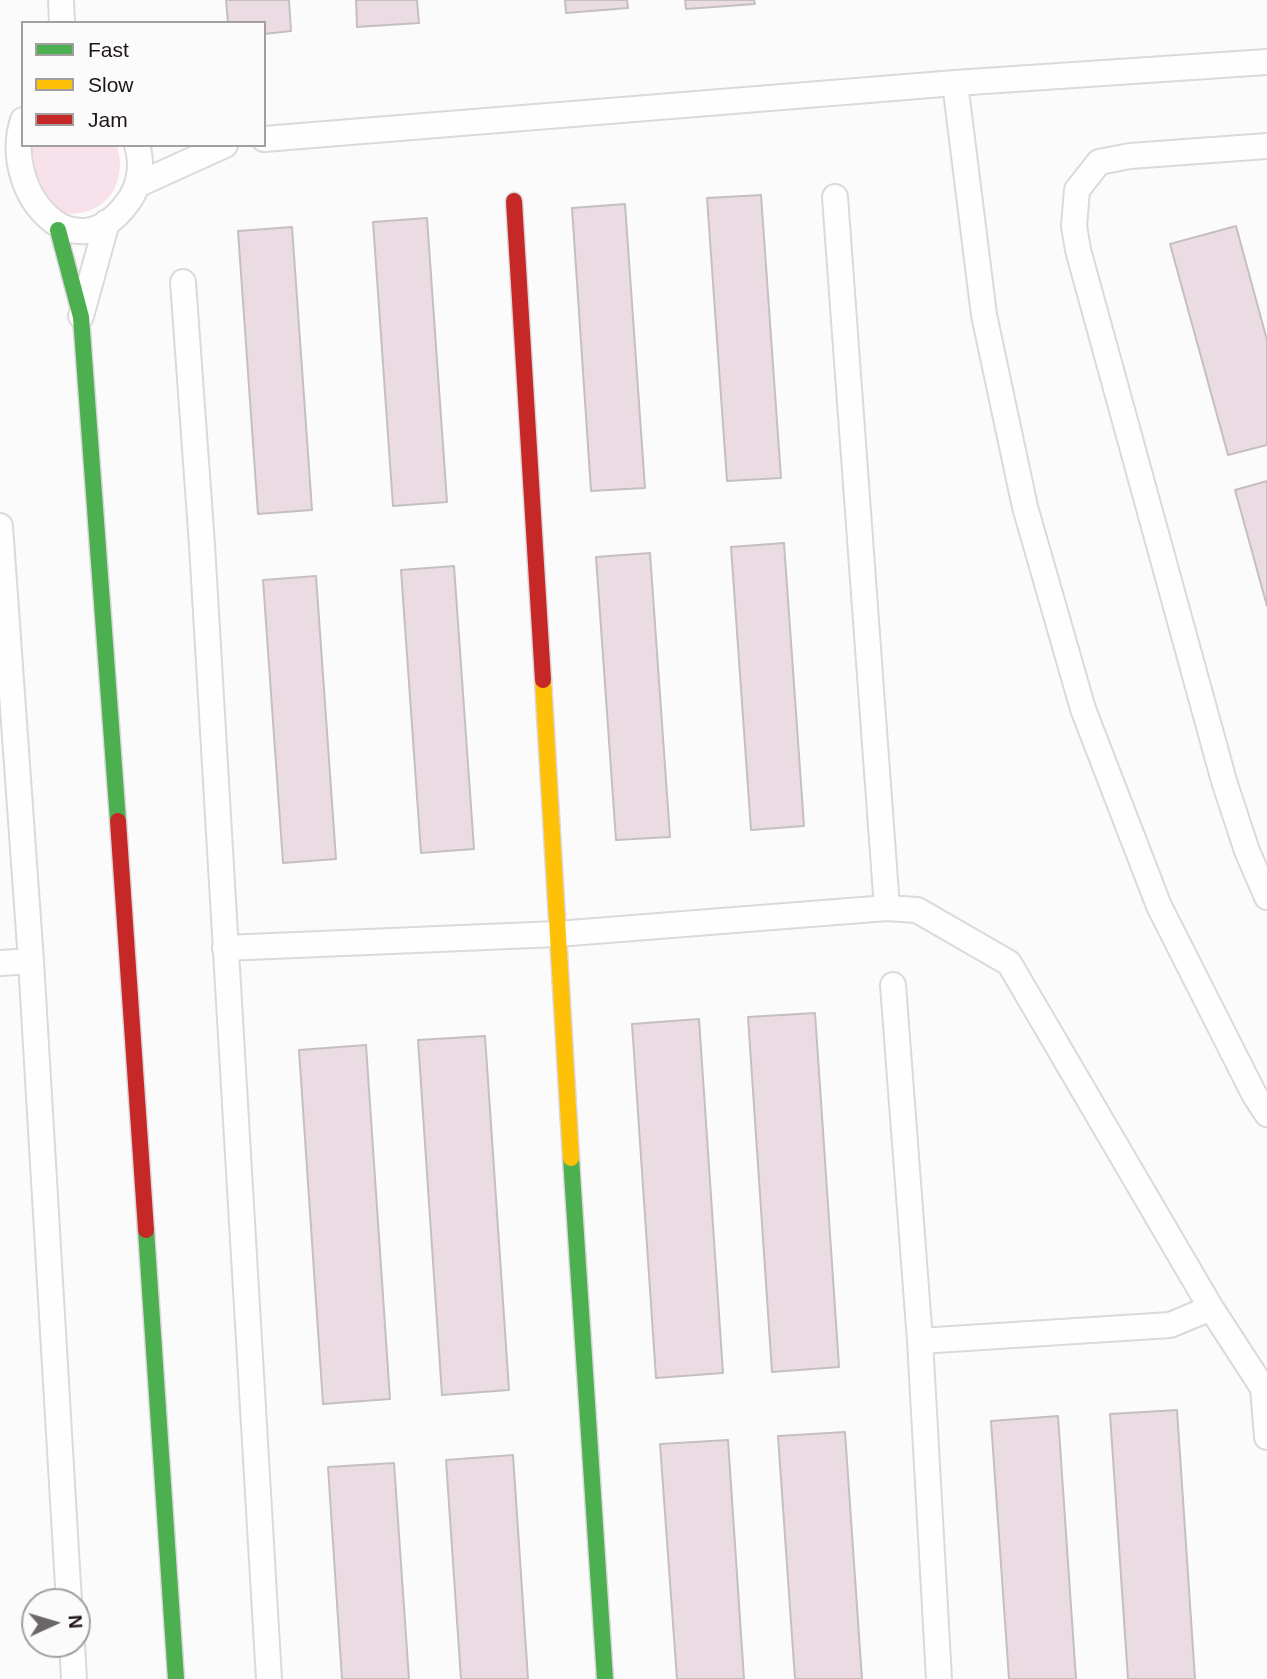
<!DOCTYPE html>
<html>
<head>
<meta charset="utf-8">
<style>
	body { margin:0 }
	#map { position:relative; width:1267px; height:1679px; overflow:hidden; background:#fbfbfb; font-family:Helvetica,sans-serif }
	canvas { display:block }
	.legend { position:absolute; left:21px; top:21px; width:245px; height:126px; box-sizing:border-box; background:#fbfbfb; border:2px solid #a39fa1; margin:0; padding:9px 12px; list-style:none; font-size:21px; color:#1f1519 }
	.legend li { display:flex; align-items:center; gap:14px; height:35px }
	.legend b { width:35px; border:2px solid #a39fa1 }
	.north { position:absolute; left:21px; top:1588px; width:70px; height:70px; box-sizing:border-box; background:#fbfbfb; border:2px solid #a39fa1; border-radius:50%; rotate:86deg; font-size:19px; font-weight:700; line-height:28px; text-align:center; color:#1f1519 }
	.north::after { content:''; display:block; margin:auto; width:24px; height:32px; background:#6c6668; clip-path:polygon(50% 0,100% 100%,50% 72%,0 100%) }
</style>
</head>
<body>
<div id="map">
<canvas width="1267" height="1679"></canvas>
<ul class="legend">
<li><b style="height:9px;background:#4caf50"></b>Fast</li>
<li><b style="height:9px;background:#ffc107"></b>Slow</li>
<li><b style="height:9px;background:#c62828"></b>Jam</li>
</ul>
<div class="north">N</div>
</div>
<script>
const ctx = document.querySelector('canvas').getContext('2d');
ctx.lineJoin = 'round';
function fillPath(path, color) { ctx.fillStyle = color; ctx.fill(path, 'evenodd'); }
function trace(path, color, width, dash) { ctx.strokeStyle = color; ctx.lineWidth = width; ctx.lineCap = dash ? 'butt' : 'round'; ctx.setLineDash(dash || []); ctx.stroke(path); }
fillPath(new Path2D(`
	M23,145H117C132,198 86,230 39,205Z`), '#f7e1ea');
const building = new Path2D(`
	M226,0H289L291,31L264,34V23H228Z
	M356,0H417L419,23L357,27Z
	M565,0H627L628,8L566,13Z
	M685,0H754L755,4L686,9Z
	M761,195L781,478L727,481L707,198Z
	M625,204L645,488L591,491L572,208Z
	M427,218L447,502L393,506L373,222Z
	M1236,226L1267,340V445L1228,455L1170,244Z
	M292,227L312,510L258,514L238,231Z
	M1267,481V606L1235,490Z
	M784,543L804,826L751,830L731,547Z
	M650,553L670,837L616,840L596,557Z
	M454,566L474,849L421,853L401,570Z
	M316,576L336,859L283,863L263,580Z
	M815,1013L839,1367L772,1372L748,1017Z
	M699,1019L723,1373L656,1378L632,1024Z
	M485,1036L509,1390L442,1395L418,1040Z
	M366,1045L390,1399L323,1404L299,1050Z
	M1177,1410L1195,1679H1128L1110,1414Z
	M1058,1416L1076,1679H1009L991,1421Z
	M845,1432L862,1679H795L778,1436Z
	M728,1440L744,1679H677L660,1444Z
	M513,1455L528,1679H461L446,1460Z
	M394,1463L409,1679H342L328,1467Z`);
fillPath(building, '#eadce2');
trace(building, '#c5bfc1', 2);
const street = new Path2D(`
	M61,0L62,23
	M955,83L984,315L1025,507L1083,709L1159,906L1254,1094L1267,1114
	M23,120C0,189 73,278 128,202C140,186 143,164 137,145
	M264,139L955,83L1267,62
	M1267,146L1130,156L1099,162L1077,190L1074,226L1078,250L1224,781L1247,851L1267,897
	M137,185L225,145
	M835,197L887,908
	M183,282L202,545L269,1679
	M81,316L107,222
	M0,526L31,961
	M225,948L557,934L887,908L917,910L1009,963L1211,1308L1263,1388L1267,1437
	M0,963L31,961L69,1602
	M893,985L920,1341L939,1679
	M920,1341L1170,1325L1211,1308
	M72,1644L74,1679`);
const fast = new Path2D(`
	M58,230L81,317L118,821
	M571,1158L605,1679
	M146,1230L176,1679`);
const slow = new Path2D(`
	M543,680L571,1158`);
const jam = new Path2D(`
	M514,201L543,680
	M118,821L146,1230`);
trace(street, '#ddd8da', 28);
trace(fast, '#ddd8da', 19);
trace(slow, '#ddd8da', 19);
trace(jam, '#ddd8da', 19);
trace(street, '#fefefe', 24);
trace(fast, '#4caf50', 16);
trace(slow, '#ffc107', 16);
trace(jam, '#c62828', 16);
</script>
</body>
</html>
